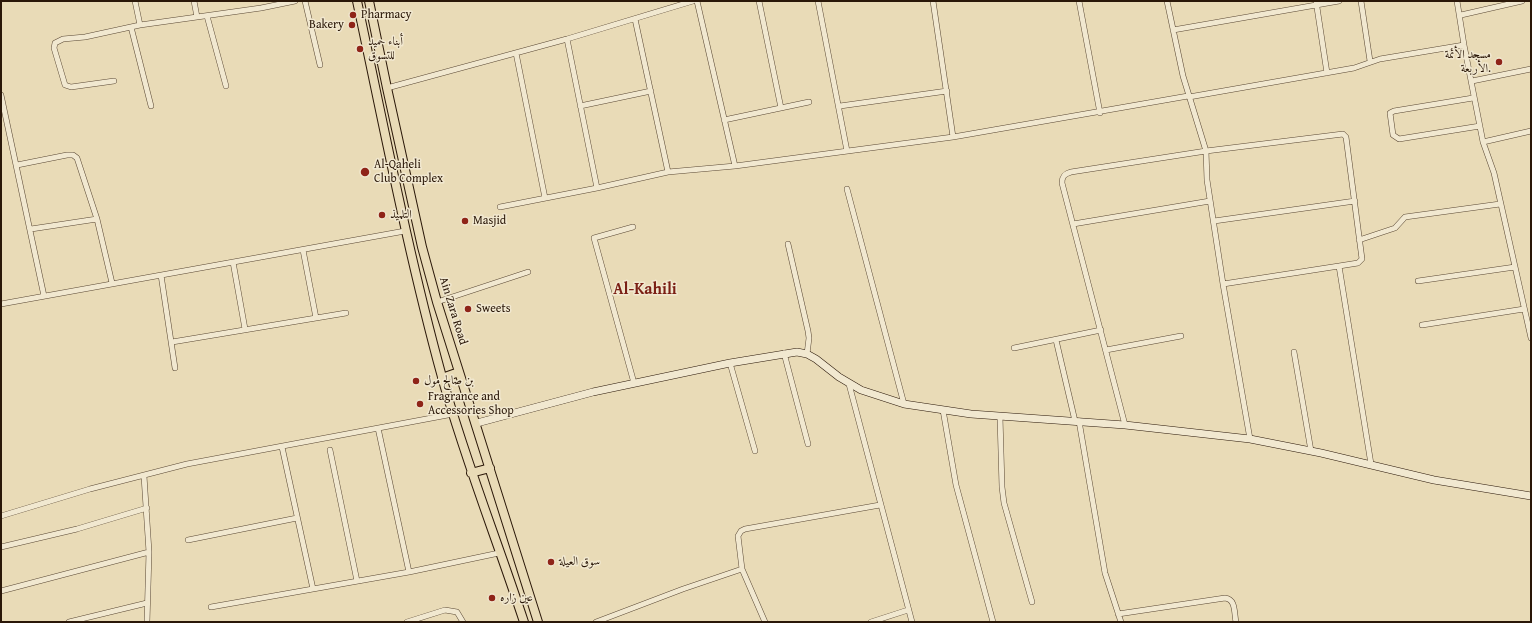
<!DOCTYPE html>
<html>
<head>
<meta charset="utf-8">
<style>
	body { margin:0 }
	#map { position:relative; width:1532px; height:623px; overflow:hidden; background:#e9dbb7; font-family:"Gentium Book Plus",serif }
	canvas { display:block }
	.frame { position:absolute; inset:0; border:2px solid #2a1708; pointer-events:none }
</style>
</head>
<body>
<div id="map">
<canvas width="1532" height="623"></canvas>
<div class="frame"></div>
</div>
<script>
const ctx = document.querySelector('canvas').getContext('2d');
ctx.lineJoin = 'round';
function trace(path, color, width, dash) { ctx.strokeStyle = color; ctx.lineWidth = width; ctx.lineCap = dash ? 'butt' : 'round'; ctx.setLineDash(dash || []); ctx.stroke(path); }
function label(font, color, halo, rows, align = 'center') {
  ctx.font = font + ' "Gentium Book Plus",Amiri,serif'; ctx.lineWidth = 3; ctx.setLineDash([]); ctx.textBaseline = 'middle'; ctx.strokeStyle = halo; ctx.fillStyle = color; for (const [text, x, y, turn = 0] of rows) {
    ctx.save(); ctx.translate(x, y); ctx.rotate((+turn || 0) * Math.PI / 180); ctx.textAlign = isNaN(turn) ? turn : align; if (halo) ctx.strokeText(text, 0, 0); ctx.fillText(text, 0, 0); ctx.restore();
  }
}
const street = new Path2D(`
	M135,1L140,25
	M194,1L197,17
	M305,1L320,65
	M697,1L735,166
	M759,1L781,108
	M818,1L847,151
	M933,1L953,137
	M1079,1L1100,113
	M1167,1L1183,76L1206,151L1207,180L1223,284L1250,439
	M1316,1L1327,73
	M1361,1L1370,61
	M1457,1L1464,45L1483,142L1494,173L1531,338
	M1461,15L1522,1
	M207,16L226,86
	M635,19L668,172
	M131,27L151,106
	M1173,30L1339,1
	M567,39L597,188L668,172L735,166L953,137L1188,96
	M516,53L545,198
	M114,81L71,87L65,85L54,48L55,43L63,39L85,37L140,25L261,8L295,1
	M1472,81L1531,69
	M387,88L567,39L693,1
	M1,95L44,296
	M1189,97L1354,68L1380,59L1464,45
	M1473,98L1394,111L1390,113L1393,135L1399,139L1480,126
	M580,106L651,91
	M840,106L947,91
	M724,120L809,102
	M1483,142L1531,131
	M17,165L67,155H73L77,158L97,219L112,283
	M847,189L904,404
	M500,207L597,188
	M1214,221L1355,201
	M1073,224L1210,201
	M633,227L594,238L634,383
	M31,229L97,219
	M1359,240L1395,228L1405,217L1500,204
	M788,244L808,331L809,338L807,354
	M303,250L316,318
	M233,262L245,329
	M1339,266L1371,464
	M161,275L175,368
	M1418,281L1515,267
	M437,302L528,272
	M1,304L405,231
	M1422,325L1524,309
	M1056,340L1075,421
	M172,342L346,313
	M1014,348L1101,330
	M1106,350L1181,336
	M1294,352L1311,451
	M784,353L808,444
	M730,363L755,451
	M849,384L912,622
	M943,410L956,485L993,622
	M1000,417L1002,487L1004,503L1032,602
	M1079,421L1105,573L1121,622
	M1125,425L1062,183C1062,177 1064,174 1071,172L1206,151L1343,134L1346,137L1362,259L1358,263L1339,266L1223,284
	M378,428L409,572
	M282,447L313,589
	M330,450L357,581
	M144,476L149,552L147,622
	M1,516L90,489L187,464L453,414
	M188,540L297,518
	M1,547L77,529L147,508
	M742,569L738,536L741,531L745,529L880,505
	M1,591L149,552
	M211,607L409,572L499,553
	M1118,614L1225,598C1236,599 1234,613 1236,622
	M69,622L147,603
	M407,622L445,610L457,612L463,622
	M596,622L683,589L742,569L765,622
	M871,622L908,610`);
const secondary = new Path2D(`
	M477,423L593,392L730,363L797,352L807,354L816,359L839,377L861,390L904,404L971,414L1125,425L1250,439L1321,453L1434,480L1531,496`);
const primary = new Path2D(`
	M357,1C384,127 408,253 442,377C465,460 497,540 524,622
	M369,1L387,88L422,247L437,302L538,622
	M442,378L459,372
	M471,473L490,468`);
trace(street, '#5a4834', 6);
trace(secondary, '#2a1708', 8);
trace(primary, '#2a1708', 10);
trace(street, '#f1e8d0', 5);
trace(secondary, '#f1e8d0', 7);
trace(primary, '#e9dbb7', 8);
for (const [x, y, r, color] of [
	[353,15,4,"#8f2418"],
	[352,25,4,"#8f2418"],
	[360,49,4,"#8f2418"],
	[1499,62,4,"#8f2418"],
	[365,172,5,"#8f2418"],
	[382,215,4,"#8f2418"],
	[465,221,4,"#8f2418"],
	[468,309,4,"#8f2418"],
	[416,381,4,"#8f2418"],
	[420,404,4,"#8f2418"],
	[551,562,4,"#8f2418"],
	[492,598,4,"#8f2418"]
]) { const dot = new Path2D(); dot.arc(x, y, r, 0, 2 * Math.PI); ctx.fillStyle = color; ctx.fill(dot); trace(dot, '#f1e8d0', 1.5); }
label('12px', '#2a1708', '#f1e8d0', [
	["Pharmacy",361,15],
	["Bakery",344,25,"right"],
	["أبناء حميد",368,42],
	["للتسوق",368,56],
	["مسجد الأئمة",1491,55,"right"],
	["الأربعة.",1491,69,"right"],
	["Al-Qaheli",374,165],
	["Club Complex",374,179],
	["التلميذ",390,215],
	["Masjid",473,221],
	["Sweets",476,309],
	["بن صالح مول",424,381],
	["Fragrance and",428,397],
	["Accessories Shop",428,411],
	["سوق العيلة",559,562],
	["عين زاره",500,598]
], 'left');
label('12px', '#2a1708', '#f1e8d0', [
	["Ain Zara Road",453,311,73]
]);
label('bold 16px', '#7a1f14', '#f1e8d0', [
	["Al-Kahili",645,290]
]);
</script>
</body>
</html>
